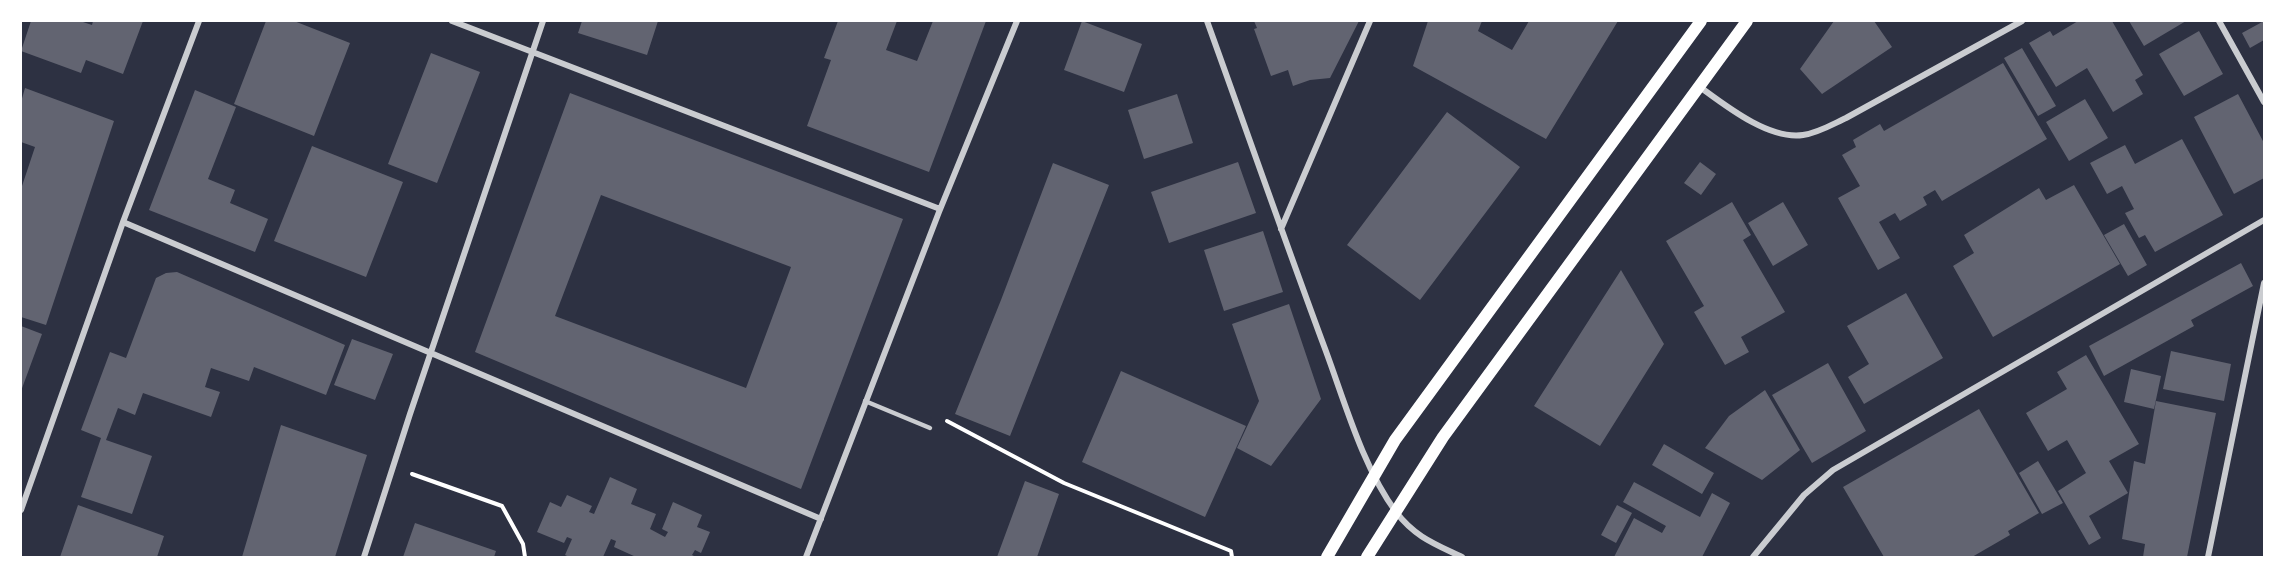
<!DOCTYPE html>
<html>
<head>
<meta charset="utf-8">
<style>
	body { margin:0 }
	#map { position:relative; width:2285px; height:578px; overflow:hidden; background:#2d3142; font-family:Bitter,serif }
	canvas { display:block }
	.frame { position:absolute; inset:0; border:22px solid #fff; pointer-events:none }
</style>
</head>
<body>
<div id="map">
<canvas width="2285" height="578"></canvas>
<div class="frame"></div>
</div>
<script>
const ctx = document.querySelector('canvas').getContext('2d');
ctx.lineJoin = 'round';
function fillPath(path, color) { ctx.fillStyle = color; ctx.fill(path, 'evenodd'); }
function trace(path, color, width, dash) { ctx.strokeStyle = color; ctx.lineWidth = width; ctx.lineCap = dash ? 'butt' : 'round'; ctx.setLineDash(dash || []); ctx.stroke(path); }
fillPath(new Path2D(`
	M31,21H80L92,25L93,21H143L123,74L86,60L81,73L21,51Z
	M266,21H294L350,43L314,136L234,104Z
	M582,21H658L647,55L578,33Z
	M838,21H897L886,50L917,61L933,21H986L929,172L807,126L831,60L824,58Z
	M1082,21L1142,44L1124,92L1064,70Z
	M1254,21H1359L1330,78L1310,80L1293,86L1288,70L1271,76L1254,29L1257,28Z
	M1428,21H1482L1478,31L1512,50L1529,21H1618L1546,139L1413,66Z
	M1834,21H1874L1892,47L1822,94L1800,69Z
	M2078,21H2112L2143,75L2135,80L2143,94L2113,112L2087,68L2056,87L2029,43L2050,31L2053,36Z
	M2129,21H2186L2144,46Z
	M2264,21V40L2250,48L2242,33Z
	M2199,31L2223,74L2184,96L2159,54Z
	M2022,48L2056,106L2038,116L2004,58Z
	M431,53L480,72L437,183L388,164Z
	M2003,63L2047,139L1942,201L1935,190L1923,197L1927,205L1900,221L1895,213L1879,222L1900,258L1878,270L1838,198L1860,186L1842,155L1856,147L1853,140L1880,124L1884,131Z
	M25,88L114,121L46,325L21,317V189L35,147L21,142V102Z
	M195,90L236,107L208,179L235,190L230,203L268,219L255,252L149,210Z
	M570,93L903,219L801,489L475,352ZM601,195L791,267L746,388L555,316Z
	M1177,94L1193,143L1144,159L1128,110Z
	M2238,94L2264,143V178L2234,194L2194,117Z
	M2085,99L2108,138L2069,161L2046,122Z
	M1447,112L1520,167L1420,300L1347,245Z
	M2182,139L2223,215L2155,252L2145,235L2139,238L2125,213L2134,209L2122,186L2107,194L2090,163L2125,145L2135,164Z
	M312,146L403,182L366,277L274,241Z
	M1238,162L1256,213L1169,243L1151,192Z
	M1700,162L1716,174L1701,195L1684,183Z
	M1053,163L1109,185L1010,436L955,414L1001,300Z
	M2074,185L2120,264L1993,337L1953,266L1974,253L1964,235L2039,188L2046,200Z
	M1732,202L1751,235L1743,240L1785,312L1741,337L1749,352L1725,365L1694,312L1704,306L1666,241Z
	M1783,202L1808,245L1773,266L1748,223Z
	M2124,224L2147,265L2128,276L2104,235Z
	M1263,231L1283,292L1224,311L1204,250Z
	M2241,263L2253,286L2191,320L2194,326L2104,376L2089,346Z
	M1621,270L1664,344L1600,446L1534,406Z
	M177,272L345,345L326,395L254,367L249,381L211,368L205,387L220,392L211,417L143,393L135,415L118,408L106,440L152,456L132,514L81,497L101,438L81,430L110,352L126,358L156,278L166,273Z
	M1906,293L1943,358L1864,404L1848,377L1869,364L1847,326Z
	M1289,304L1321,399L1271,466L1237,448L1259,401L1232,324Z
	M21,326L42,334L21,391Z
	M352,339L393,354L375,400L334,385Z
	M2171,351L2231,364L2224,401L2163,389Z
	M2086,355L2139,444L2109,461L2128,493L2089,516L2101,538L2089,545L2058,491L2086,473L2067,440L2048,451L2026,413L2067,389L2057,372Z
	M1828,363L1866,431L1812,463L1772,395Z
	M2131,369L2161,376L2154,409L2124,402Z
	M1121,371L1246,426L1205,517L1082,462Z
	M1765,390L1800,450L1762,480L1705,448L1729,416Z
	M2156,401L2216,413L2187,557H2143L2145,544L2122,539L2134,461L2145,464Z
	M1979,409L2039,513L2008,531L2010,535L1972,557H1884L1843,487Z
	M281,425L367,455L335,557H242Z
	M1664,444L1714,473L1702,494L1652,465Z
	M2038,461L2063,503L2042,514L2019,473Z
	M610,477L637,489L631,504L656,514L650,529L665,537L668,532L662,529L673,502L702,515L697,527L710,532L701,553L695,550L692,555L696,557H636L614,547L616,541L611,539L603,557H569L565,555L572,539L567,537L564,543L537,532L550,502L561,507L567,495L592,506L589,512L594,514Z
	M1025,481L1059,494L1037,557H997Z
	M1634,482L1700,517L1712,493L1730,503L1702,557H1614L1634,518L1662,533L1666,526L1623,502Z
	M78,505L164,536L157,557H60Z
	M1617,505L1632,513L1616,543L1601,535Z
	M415,523L496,551L494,557H403Z`), '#626471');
trace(new Path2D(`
	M947,421L1064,483L1231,551L1232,557
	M412,474L502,506L523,544L525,557`), '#fff', 4);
trace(new Path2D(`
	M865,401L930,428`), '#caccd0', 4.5);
trace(new Path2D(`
	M452,21L940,209
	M1207,21C1246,129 1284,238 1324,346C1344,399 1362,466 1396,512C1415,537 1435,544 1462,557
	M2219,21L2264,102
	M1700,87C1726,106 1769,140 1803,135C1818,133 1833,124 1846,118L2022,21
	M123,222L821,519
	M1281,229L1370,21
	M21,510L123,222L199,21
	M364,557L410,414L543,21
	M806,557L939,212L1017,21
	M1753,557L1804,495L1833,470L2264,220
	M2208,557L2264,283`), '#caccd0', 6);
trace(new Path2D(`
	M1327,557L1395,440L1701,21
	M1367,557L1443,437L1747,21`), '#fff', 12);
</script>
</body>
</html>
